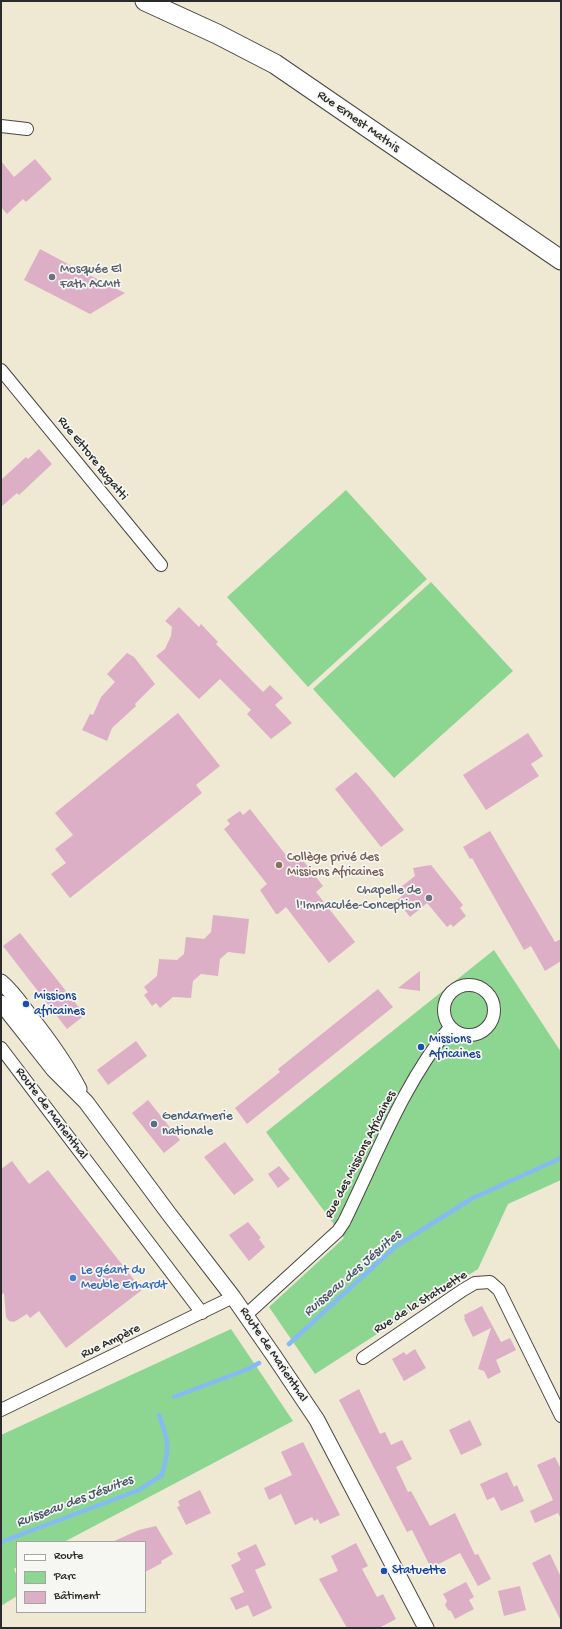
<!DOCTYPE html>
<html>
<head>
<meta charset="utf-8">
<style>
	body { margin:0 }
	#map { position:relative; width:562px; height:1629px; overflow:hidden; background:#efe8d2; font-family:"Gochi Hand",sans-serif }
	canvas { display:block }
	.frame { position:absolute; inset:0; border:2px solid #2b2b2b; pointer-events:none }
	.legend { position:absolute; left:16px; top:1541px; width:130px; height:72px; box-sizing:border-box; background:#f6f6f2; border:1px solid #a5a5a2; margin:0; padding:5px 7px; list-style:none; font-size:12px; color:#2b2b2b }
	.legend li { display:flex; align-items:center; gap:8px; height:20px }
	.legend b { width:20px; border:1px solid #a5a5a2 }
</style>
</head>
<body>
<div id="map">
<canvas width="562" height="1629"></canvas>
<div class="frame"></div>
<ul class="legend">
<li><b style="height:5px;background:#fff"></b>Route</li>
<li><b style="height:11px;background:#8dd692"></b>Parc</li>
<li><b style="height:11px;background:#ddafc7"></b>Bâtiment</li>
</ul>
</div>
<script>
const ctx = document.querySelector('canvas').getContext('2d');
ctx.lineJoin = 'round';
function fillPath(path, color) { ctx.fillStyle = color; ctx.fill(path, 'evenodd'); }
function trace(path, color, width, dash) { ctx.strokeStyle = color; ctx.lineWidth = width; ctx.lineCap = dash ? 'butt' : 'round'; ctx.setLineDash(dash || []); ctx.stroke(path); }
function label(font, color, halo, rows, align = 'center') {
  ctx.font = font + ' "Gochi Hand",sans-serif'; ctx.lineWidth = 3.5; ctx.setLineDash([]); ctx.textBaseline = 'middle'; ctx.strokeStyle = halo; ctx.fillStyle = color; for (const [text, x, y, turn = 0] of rows) {
    ctx.save(); ctx.translate(x, y); ctx.rotate((+turn || 0) * Math.PI / 180); ctx.textAlign = isNaN(turn) ? turn : align; if (halo) ctx.strokeText(text, 0, 0); ctx.fillText(text, 0, 0); ctx.restore();
  }
}
fillPath(new Path2D(`
	M346,490L427,579L308,687L227,597Z
	M431,582L513,671L394,778L313,689Z
	M494,950L561,1052V1180L508,1204L478,1269L315,1374L269,1307L344,1238L266,1132Z
	M231,1329L293,1421L64,1542H17V1567L14,1569L17,1576V1596L1,1606V1435Z`), '#8dd692');
trace(new Path2D(`
	M289,1344L395,1247L471,1199L561,1158
	M174,1397L248,1369L259,1363
	M1,1542L139,1490L162,1475C170,1446 169,1443 159,1415`), '#84bbf3', 4.5);
fillPath(new Path2D(`
	M35,159L52,179L26,202L23,199L7,214L1,207V161L14,177Z
	M40,249L81,271L125,293L90,314L24,280Z
	M39,449L52,464L19,495L17,493L1,507V480L26,457L28,459Z
	M179,607L199,627L201,624L218,642L216,644L263,692L270,685L283,698L275,705L292,723L271,739L247,714L251,710L220,679L199,699L156,656L165,649L171,636L172,627L165,621Z
	M127,653L134,657L155,684L135,704L136,706L112,728L107,741L82,730L90,714L93,715L101,697L115,682L107,674Z
	M178,713L220,766L196,785L202,793L70,898L51,874L66,863L55,849L73,835L55,813Z
	M528,733L543,756L531,764L539,776L486,810L463,775Z
	M356,772L370,788L404,830L381,847L335,789Z
	M250,809L289,859L297,853L323,886L316,892L355,942L329,963L286,907L278,914H276L260,890L267,884L224,829L230,824L227,820L240,811L243,815Z
	M490,831L555,942L561,939V961L545,971L531,946L524,950L472,858L470,859L463,847Z
	M431,865L463,905L460,908L466,916L453,927L451,924L447,927L427,903L410,917L397,900L402,896L397,890L415,876L413,868Z
	M213,915L249,919L245,954L228,952L220,959L218,976L201,974L193,981L191,998L173,997L160,1008L156,1003L152,1006L144,995L148,992L144,987L157,976L159,959L177,960L184,954L186,937L204,939L211,932Z
	M20,933L85,1015L67,1029L3,946Z
	M420,971V991L398,988Z
	M378,989L393,1007L247,1124L235,1108L280,1072L278,1069Z
	M136,1041L147,1056L108,1085L97,1070Z
	M148,1100L180,1140L164,1153L132,1113Z
	M225,1142L254,1180L234,1195L204,1157Z
	M12,1161L29,1184L48,1170L142,1290L66,1348L39,1311L30,1318L27,1314L14,1322L9,1321L6,1317L4,1293L1,1295V1169Z
	M279,1166L290,1179L278,1188L268,1174Z
	M248,1222L261,1238L259,1239L265,1247L249,1261L229,1235Z
	M482,1306L501,1342L510,1338L516,1350L496,1360L501,1372L488,1379L484,1371L478,1369L491,1328L473,1337L464,1319H465L464,1315Z
	M415,1349L426,1368L404,1381L392,1359L404,1352L406,1355Z
	M359,1389L380,1434L385,1432L391,1445L402,1440L412,1459L396,1467L408,1492L411,1491L430,1526L455,1513L475,1555L478,1554L491,1579L478,1586L460,1553L431,1568L412,1530L407,1532L339,1400Z
	M470,1420L482,1445L461,1455L449,1430Z
	M303,1442L340,1515L320,1524L318,1519L314,1521L312,1517L295,1525L281,1494L269,1500L264,1488L292,1475L281,1452Z
	M555,1457L561,1469V1519L558,1513L535,1523L530,1511L553,1500L537,1465Z
	M507,1472L514,1487L517,1485L524,1501L501,1511L494,1497L487,1500L480,1484Z
	M200,1490L211,1513L186,1525L177,1507L180,1506L178,1501Z
	M156,1526L173,1554L161,1561L162,1563L145,1572V1542H112L139,1530Z
	M356,1543L368,1566L362,1569L377,1597L383,1594L396,1619L379,1628H347L319,1579L338,1571L331,1556Z
	M256,1544L266,1565L255,1570L272,1608L253,1617L248,1605L236,1610L230,1598L244,1592L231,1565L241,1560L237,1553Z
	M550,1554L561,1577V1621L532,1563Z
	M466,1582L474,1597L469,1600L474,1609L455,1619L451,1611L448,1610L445,1605L447,1601L443,1594Z
	M520,1586L526,1610L504,1616L498,1591Z`), '#ddafc7');
const minor = new Path2D(`
	M1,126L27,129
	M1,370L161,565
	M444 1010a25 25 0 1 1 50 0a25 25 0 1 1-50 0Z
	M1,1048L202,1313
	M246,1315L338,1231L344,1222C376,1157 403,1084 450,1027
	M363,1358L463,1290L475,1283L490,1282L499,1290L561,1416
	M1,1410L233,1297`);
const tertiary = new Path2D(`
	M1,982C12,991 20,1003 29,1015C48,1039 65,1062 79,1089
	M1,1003L54,1070L86,1102L169,1214L233,1297L274,1356L317,1420L426,1628`);
const primary = new Path2D(`
	M145,1L217,34L275,64L561,260`);
trace(minor, '#484744', 14);
trace(tertiary, '#484744', 17);
trace(primary, '#484744', 21);
trace(minor, '#fff', 12);
trace(tertiary, '#fff', 15);
trace(primary, '#fff', 19);
for (const [x, y, r, color] of [
	[52,277,4,"#6b7280"],
	[279,865,4,"#8d6e63"],
	[429,898,4,"#6b7280"],
	[26,1004,4,"#1a4fb4"],
	[421,1047,4,"#1a4fb4"],
	[154,1124,4,"#5c6f8a"],
	[73,1278,4,"#3f7fe0"],
	[384,1571,4,"#1a4fb4"]
]) { const dot = new Path2D(); dot.arc(x, y, r, 0, 2 * Math.PI); ctx.fillStyle = color; ctx.fill(dot); trace(dot, '#f6f6f2', 1.5); }
label('13px', '#2b2b2b', '#f6f6f2', [
	["Rue Ernest Mathis",358,122,35],
	["Rue Ettore Bugatti",92,459,51],
	["Route de Marienthal",51,1114,53],
	["Rue des Missions Africaines",361,1155,-63],
	["Rue de la Statuette",421,1303,-32],
	["Rue Ampère",111,1342,-26],
	["Route de Marienthal",273,1355,56]
]);
label('13px', '#5b616d', '#f6f6f2', [
	["Mosquée El",60,270],
	["Fath ACMH",60,285],
	["Chapelle de",421,891,"right"],
	["l'Immaculée-Conception",421,906,"right"]
], 'left');
label('13px', '#785e54', '#f6f6f2', [
	["Collège privé des",287,858],
	["Missions Africaines",287,873]
], 'left');
label('13px', '#164399', '#f6f6f2', [
	["Missions",34,997],
	["africaines",34,1012],
	["Missions",429,1040],
	["Africaines",429,1055],
	["Statuette",392,1571]
], 'left');
label('13px', '#4e5e75', '#f6f6f2', [
	["Gendarmerie",162,1117],
	["nationale",162,1132]
], 'left');
label('13px', '#366cbe', '#f6f6f2', [
	["Le géant du",81,1271],
	["Meuble Erhardt",81,1286]
], 'left');
label('italic 14px', '#465667', '#f6f6f2', [
	["Ruisseau des Jésuites",353,1274,-41],
	["Ruisseau des Jésuites",75,1502,-21]
]);
</script>
</body>
</html>
